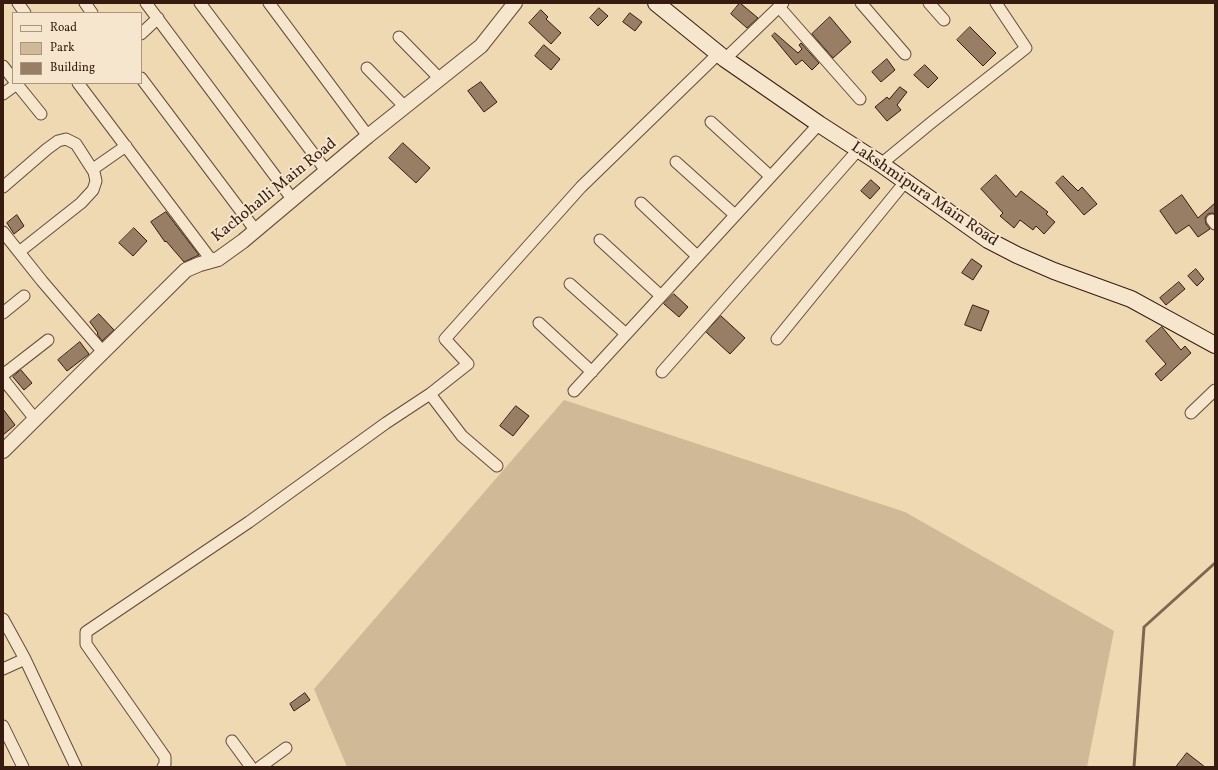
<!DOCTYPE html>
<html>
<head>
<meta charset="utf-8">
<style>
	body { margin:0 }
	#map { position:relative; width:1218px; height:770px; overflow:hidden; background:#efd9b2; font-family:Vollkorn,serif }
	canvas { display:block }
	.frame { position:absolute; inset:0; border:4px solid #371b11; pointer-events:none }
	.legend { position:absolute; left:12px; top:12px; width:130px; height:72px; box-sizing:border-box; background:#f5e6cd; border:1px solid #a99582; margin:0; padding:5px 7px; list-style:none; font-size:12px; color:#371b11 }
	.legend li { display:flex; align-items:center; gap:8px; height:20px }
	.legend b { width:20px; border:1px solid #a99582 }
</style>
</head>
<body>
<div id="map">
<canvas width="1218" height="770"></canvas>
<div class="frame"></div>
<ul class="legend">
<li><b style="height:5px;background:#f5e6cd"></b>Road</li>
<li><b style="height:11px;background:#d0b997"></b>Park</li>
<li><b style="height:11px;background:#977e65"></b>Building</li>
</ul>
</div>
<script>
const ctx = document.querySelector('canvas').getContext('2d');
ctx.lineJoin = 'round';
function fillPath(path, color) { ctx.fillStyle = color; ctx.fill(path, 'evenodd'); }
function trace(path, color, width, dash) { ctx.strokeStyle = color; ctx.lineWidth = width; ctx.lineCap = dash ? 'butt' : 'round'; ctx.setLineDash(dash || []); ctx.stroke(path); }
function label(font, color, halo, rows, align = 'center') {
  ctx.font = font + ' Vollkorn,serif'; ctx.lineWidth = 4; ctx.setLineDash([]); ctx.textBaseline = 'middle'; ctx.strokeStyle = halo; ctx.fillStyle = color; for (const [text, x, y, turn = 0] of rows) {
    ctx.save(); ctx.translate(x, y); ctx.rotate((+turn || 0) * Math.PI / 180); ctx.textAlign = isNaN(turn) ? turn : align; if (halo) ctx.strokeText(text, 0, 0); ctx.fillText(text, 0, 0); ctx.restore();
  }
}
fillPath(new Path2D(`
	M564,400L905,512L1114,631L1087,767H347L314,689Z`), '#d0b997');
trace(new Path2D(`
	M1134,767L1144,627L1215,563`), '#806651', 3);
const building = new Path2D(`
	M740,3L758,18L747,28L731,14Z
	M599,8L608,16L598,26L590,18Z
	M541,10L548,17L546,19L561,33L551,44L529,23Z
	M630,13L642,22L635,31L623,22Z
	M830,17L851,42L833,58L812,34Z
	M970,27L996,53L983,66L957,40Z
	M775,33L798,53L802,49L799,45L801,43L819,63L812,70L802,60L796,65L772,36Z
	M544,45L560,59L551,70L535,56Z
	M887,59L895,70L881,82L872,72Z
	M925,65L938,78L928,88L914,75Z
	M481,82L497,102L484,112L468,91Z
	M900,87L907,92L897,105L901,110L887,121L875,107L887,97L889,99Z
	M403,143L430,168L416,183L389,158Z
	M996,175L1016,197L1021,191L1048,212L1046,214L1055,222L1044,234L1036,226L1033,230L1020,220L1014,228L1000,216L1003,213L981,189Z
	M1063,176L1078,191L1082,187L1097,204L1084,215L1056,183Z
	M871,180L880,188L870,199L861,191Z
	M1182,195L1198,218L1215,203V214L1212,213L1208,214L1205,218L1206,224L1210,229L1198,237L1189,225L1176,234L1160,211Z
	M166,212L199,255L184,262L166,241L165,242L151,222Z
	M17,215L24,226L14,234L7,223Z
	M134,228L147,241L133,256L119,243Z
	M972,259L982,266L973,280L962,273Z
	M1196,269L1204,279L1197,286L1188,276Z
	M1179,282L1185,289L1166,305L1160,298Z
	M674,294L688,307L679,317L664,304Z
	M973,305L989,311L981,331L965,325Z
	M99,314L114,330L102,341L97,334L98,333L90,322Z
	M721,316L745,338L730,354L706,332Z
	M1162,327L1181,350L1185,346L1191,353L1161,381L1155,374L1166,364L1146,341Z
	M80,342L89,354L67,371L58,360Z
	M21,370L32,383L24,390L13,377Z
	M516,406L529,416L513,436L500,426Z
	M3,409L15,425L3,435Z
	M305,693L310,700L294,711L290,704Z
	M1187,753L1205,767H1176Z`);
fillPath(building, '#977e65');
trace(building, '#371b11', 1);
const minor = new Path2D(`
	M18,3L25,13
	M85,3L92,13
	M146,3L293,200
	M200,3L327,172
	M269,3L368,136
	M861,3L905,54
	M929,3L944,20
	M779,7L860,99
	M141,34L158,18
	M399,37L440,79
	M725,59L783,3
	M3,66L13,79
	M367,68L405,107
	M141,78L256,231
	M16,83L41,114
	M78,83L212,261
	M3,94L18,83
	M711,122L770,176
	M676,162L735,215
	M881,164L932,122L1026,48L996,3
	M93,169L126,146
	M3,187L47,149L58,141L66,139L76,144L94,172L96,181L93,190L81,203L19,252
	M641,203L697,256
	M1212,220L1215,224
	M3,232L42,281L103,352
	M600,240L661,296
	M570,284L626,334
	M3,313L24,296
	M539,323L592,372
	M777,339L905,182
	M662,372L858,150
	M3,375L48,340
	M3,379L35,419
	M574,391L819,124
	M1191,413L1215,390
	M497,466L462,436L430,394L468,364L445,339L581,187L718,54
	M3,619L25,659L76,767
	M3,669L25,659
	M3,726L23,767
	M232,741L251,767
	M163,767L165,764V757L86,644V632L249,522L386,423L430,394
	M260,767L286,748`);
const tertiary = new Path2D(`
	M3,451L186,270L200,264L218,259L243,241L368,136L481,46L515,3`);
const secondary = new Path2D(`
	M656,3L725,59L819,124L881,164L988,240L1017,255L1054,271L1131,299L1215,345`);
trace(minor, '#654a39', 13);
trace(tertiary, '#654a39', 16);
trace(secondary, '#371b11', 18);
trace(minor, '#f5e6cd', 11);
trace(tertiary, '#f5e6cd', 14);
trace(secondary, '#f5e6cd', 16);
label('16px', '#371b11', '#f5e6cd', [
	["Kachohalli Main Road",275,191,-39],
	["Lakshmipura Main Road",924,195,34]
]);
</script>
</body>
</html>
